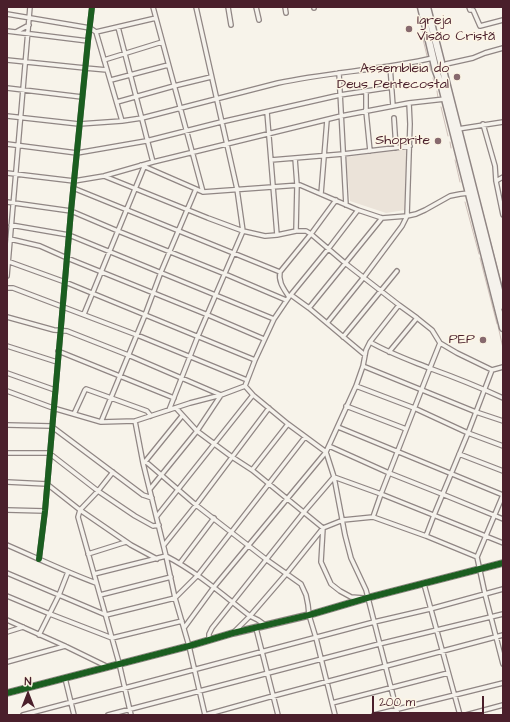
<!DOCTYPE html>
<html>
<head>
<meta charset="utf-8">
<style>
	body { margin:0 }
	#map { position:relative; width:510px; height:722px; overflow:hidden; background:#f7f3ea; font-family:"Architects Daughter",sans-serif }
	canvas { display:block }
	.frame { position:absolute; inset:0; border:8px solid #4a1f2b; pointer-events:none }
	.north { position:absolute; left:8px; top:674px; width:40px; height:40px; -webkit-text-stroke:3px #fcf5e5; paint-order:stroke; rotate:0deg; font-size:11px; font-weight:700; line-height:16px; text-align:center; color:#4a1f2b }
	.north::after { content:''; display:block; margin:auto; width:14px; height:18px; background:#4a1f2b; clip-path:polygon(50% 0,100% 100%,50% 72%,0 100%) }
	.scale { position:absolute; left:372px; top:696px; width:112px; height:18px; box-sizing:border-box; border:2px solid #4a1f2b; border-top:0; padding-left:5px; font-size:12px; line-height:14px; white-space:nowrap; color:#4a1f2b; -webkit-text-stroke:3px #fcf5e5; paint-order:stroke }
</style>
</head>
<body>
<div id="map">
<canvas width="510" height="722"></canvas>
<div class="frame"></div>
<div class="north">N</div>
<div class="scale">200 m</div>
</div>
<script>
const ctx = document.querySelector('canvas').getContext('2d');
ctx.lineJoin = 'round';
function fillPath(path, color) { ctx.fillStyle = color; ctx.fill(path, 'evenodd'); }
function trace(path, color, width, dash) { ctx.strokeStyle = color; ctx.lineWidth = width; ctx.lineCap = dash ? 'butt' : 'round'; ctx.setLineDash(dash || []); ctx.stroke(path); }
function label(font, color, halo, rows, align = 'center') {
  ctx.font = font + ' "Architects Daughter",sans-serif'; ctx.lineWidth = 3; ctx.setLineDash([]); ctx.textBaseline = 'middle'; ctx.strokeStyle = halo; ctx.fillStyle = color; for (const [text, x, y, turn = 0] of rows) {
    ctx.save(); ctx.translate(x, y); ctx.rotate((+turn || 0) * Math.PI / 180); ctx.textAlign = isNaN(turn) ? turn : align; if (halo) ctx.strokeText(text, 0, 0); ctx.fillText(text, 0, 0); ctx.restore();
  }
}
fillPath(new Path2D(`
	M408,149L405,210L386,213L350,201L346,157Z`), '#ebe3d9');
trace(new Path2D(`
	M423,39L427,56
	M429,64L431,71
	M446,66L453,98
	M433,78L435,86
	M437,91L438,98
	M441,107L448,136
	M462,132L503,290
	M450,142L451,148
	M455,160L460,182
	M465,202L479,254
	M480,258L497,324
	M498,326L503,348`), '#d0c1ba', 1);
const street = new Path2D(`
	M153,7L203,192
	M228,7L231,25
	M256,7L259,20
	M285,7L286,13
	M314,7V8
	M469,7L470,10H473L480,26L503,20
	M7,14L90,28L96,32L122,121
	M118,27C125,54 132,81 139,108C144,126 148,144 153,162
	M7,31L88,41
	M16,32L29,25
	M96,32L156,18
	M7,60L85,68L107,70
	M104,60L162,42
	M390,66L393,106
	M443,66L446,64L473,58L485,53L503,48
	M339,73L346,205
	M111,80L168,65
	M7,88L82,97
	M366,91V111L370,151
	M117,102L174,86L211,77
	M267,112L277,235
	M7,116L79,124L122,121L142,118L278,83C329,72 382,70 433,58
	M394,118L396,148
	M483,124L495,166L496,181L503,215
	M458,129L503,122
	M7,144L77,153L146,141L221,122L340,95L392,87
	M295,158L297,185L296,231
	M271,160L343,154L410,146
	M141,165L203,192L300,185L358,210L382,218L407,216L416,214L425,210L450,196L460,194L469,193
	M7,173L74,181L104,176L153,162L341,116L409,103L445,99
	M104,176L208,218L243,231L265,236L277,235L296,231H306L311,234L345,263L399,305L417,318L432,330L440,343L457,353L492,370L503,367
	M496,181L503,177
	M73,188L280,272
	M321,194L327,120
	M7,202L71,211L118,231L225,274L286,300
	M11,225L69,235L274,319
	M10,239L40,246L67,258L208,315L264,339
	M7,261L65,282L255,360
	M7,276L30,7
	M7,288H13L137,335L247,380
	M291,295L309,308L365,355
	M289,297C284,289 278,282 280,272L311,234L336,200
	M309,308L382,218
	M84,314L144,167
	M7,317L54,330L67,331L128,355L221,395L197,431L150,489
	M327,323L364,277L402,226L407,216L410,124L409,103
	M343,337L397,271
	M370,342C389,353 409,360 429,368C454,377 479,387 503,398
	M7,346L57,362
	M58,351L174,398
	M389,352L417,318
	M363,366L476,412L503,421
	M7,373L55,390
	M245,386L253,395L288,424L326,452L334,477L345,535L351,558L366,590L398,715
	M245,386L255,360L274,319L289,297L329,248L358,210
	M356,386L414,408L468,433L503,446
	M7,391L53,408L101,422L135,421L190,403L221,395L245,386
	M346,406L406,429
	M176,408L197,431L232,457L252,470L323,528L321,562L331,584L340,591L351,597L364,598
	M169,410L198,336L243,231L237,189L196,7
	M74,414L85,390L86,389L147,411L151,416
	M135,421L143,463L166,556L175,598L189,646L205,715
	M101,422L145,315L161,272L196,189
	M7,425L51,426L143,495L152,498
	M338,427L503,495
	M329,446L389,473L442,494L503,519
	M7,453H49L98,491L135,516L153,526L159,525
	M459,454L503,471
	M145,461L196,505L267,560L301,584L306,595L308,605L309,615L316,638L335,715
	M144,463L182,416
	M252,470L288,424
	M113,472L98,491L80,510L78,517L119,663L131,715
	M7,482L47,484L80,510L131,545L157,559
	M7,510L45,511
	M157,516L253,395
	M373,517L381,494L430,368L440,343
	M426,536L434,515L468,433L492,370
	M7,545C37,558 66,572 96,583
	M164,545L196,505L269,408
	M88,554L126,542
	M477,557L503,495
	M39,559L45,511L71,211L88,41L92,7
	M180,563L214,518
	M7,573L106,615L175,598L198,575L305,437
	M94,574L166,556C197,572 223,595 250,616L258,620L265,625
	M424,584L460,715
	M100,595L171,577
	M7,596L50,614L112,638L182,621
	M7,620L65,646L106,666
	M184,628L214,587L326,452L356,386L363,366L366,350L370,342L399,305
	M256,628L278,715
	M7,632L23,627
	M234,632L250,616L287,573L323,528L343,520L373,517L426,536L477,557L485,594L503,664
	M39,635L59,595L68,572
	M209,640V634L212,628L304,512L334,477L381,494L503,543
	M7,662L65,646
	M65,678L74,715
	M332,703L448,673
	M23,715L374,622L430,609L503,589
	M108,715L379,644L503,614
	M205,715L273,696L503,635
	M374,715L503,683
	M466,715L503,705`);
const secondary = new Path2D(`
	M7,693L189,646L233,633L309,615L367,598L503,563`);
const primary = new Path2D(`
	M421,7L436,71L442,87L503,328
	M427,7L503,306`);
trace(street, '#908684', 6);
trace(secondary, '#908684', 8);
trace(primary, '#908684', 9);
trace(street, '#f5f2ec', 3.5);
trace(secondary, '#f5f2ec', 5.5);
trace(primary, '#f5f2ec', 6);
trace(new Path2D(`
	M39,559L45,511L71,211L88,41L92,7
	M7,693L189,646L233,633L309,615L367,598L503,563`), '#1b5e20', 6);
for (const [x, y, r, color] of [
	[409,29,4,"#87696e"],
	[457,77,4,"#87696e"],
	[438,141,4,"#87696e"],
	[483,340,4,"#87696e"]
]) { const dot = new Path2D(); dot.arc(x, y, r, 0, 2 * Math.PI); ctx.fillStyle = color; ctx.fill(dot); trace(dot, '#fcf5e5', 1.5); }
label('14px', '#4a1f2b', '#fcf5e5', [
	["Igreja",417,21,"left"],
	["Visão Cristã",417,37,"left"],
	["Assembleia do",449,69],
	["Deus Pentecostal",449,85],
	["Shoprite",430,141],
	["PEP",475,340]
], 'right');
</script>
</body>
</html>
